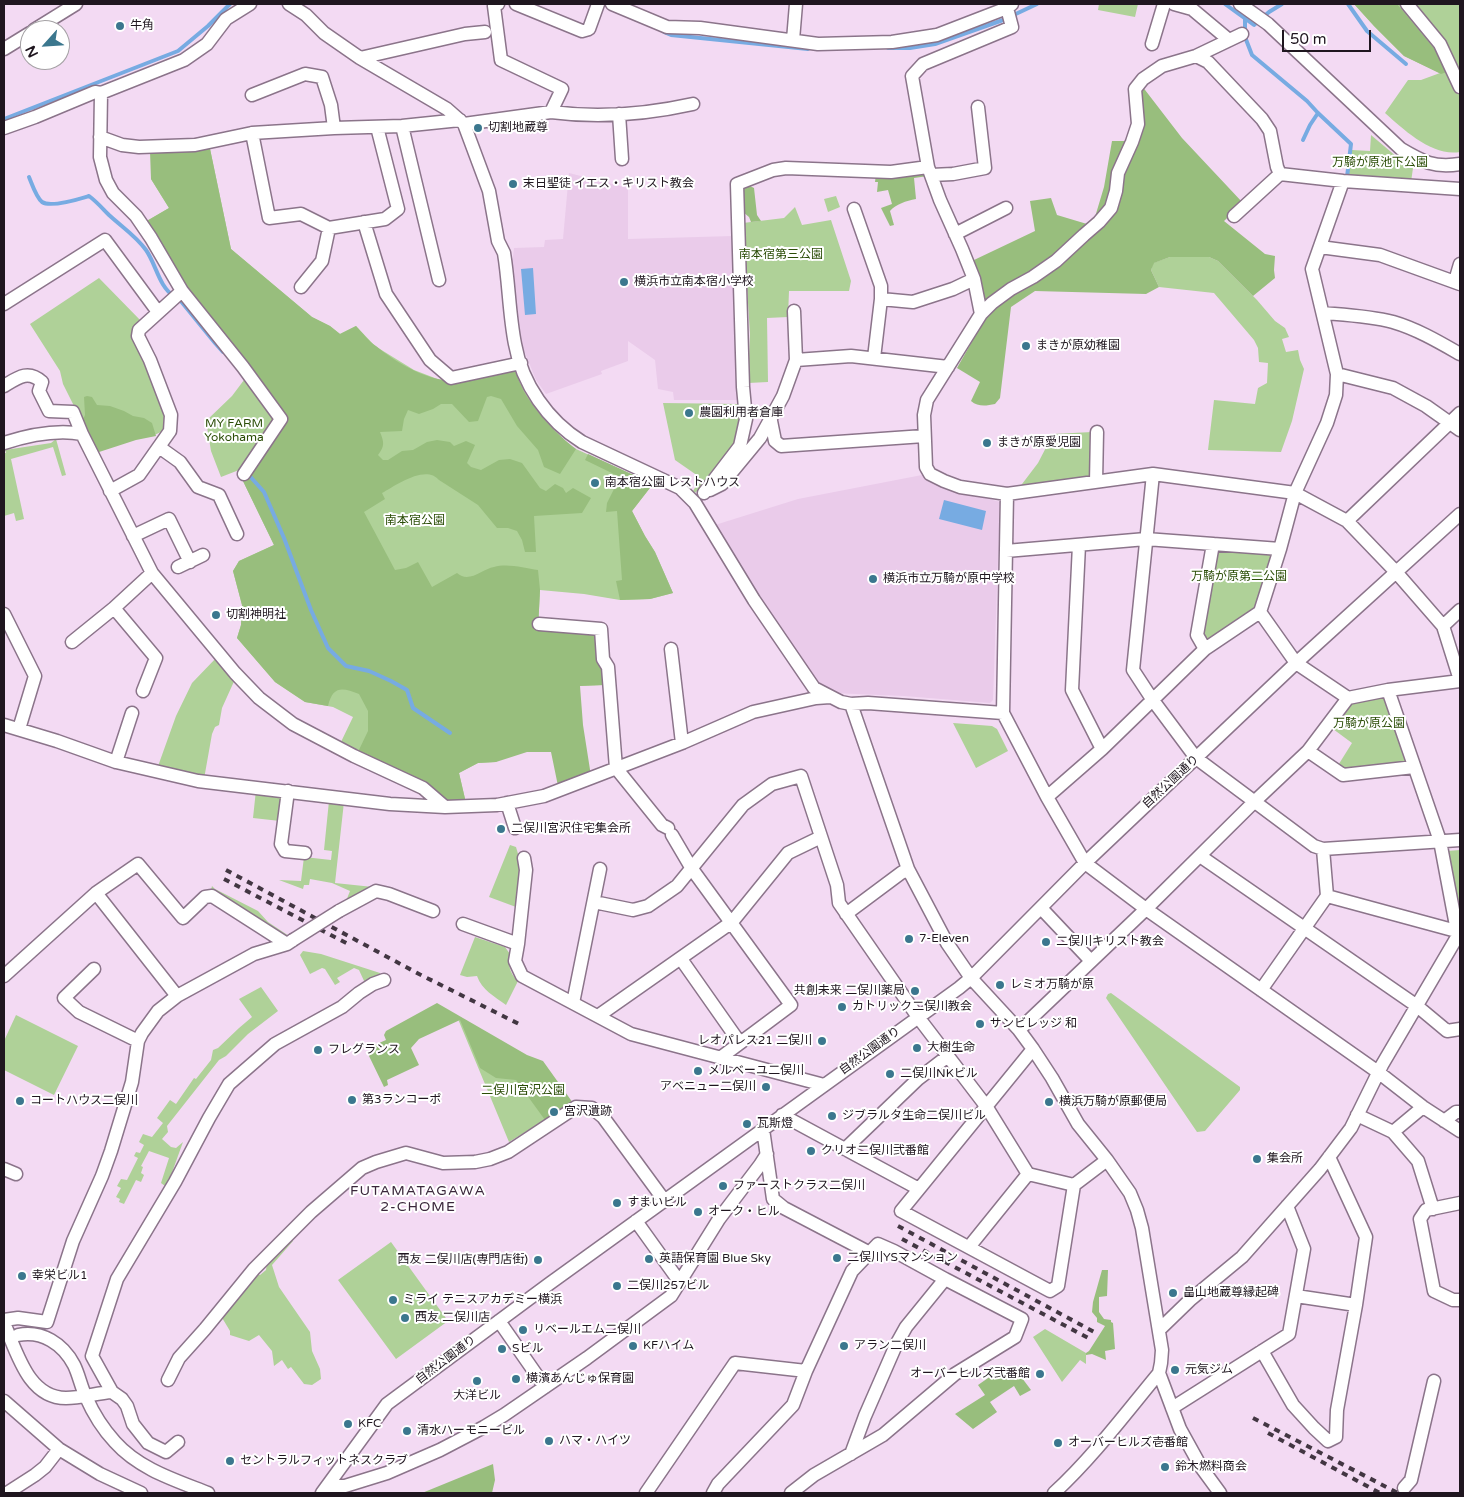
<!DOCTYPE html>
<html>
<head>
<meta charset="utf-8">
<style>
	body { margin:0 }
	#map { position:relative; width:1464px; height:1497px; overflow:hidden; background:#f3daf3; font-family:"Varela Round",sans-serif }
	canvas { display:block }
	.frame { position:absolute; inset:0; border:5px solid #1f161f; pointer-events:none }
	.north { position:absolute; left:20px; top:20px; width:50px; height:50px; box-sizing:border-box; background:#fff; border:1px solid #a5a2a5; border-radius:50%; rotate:244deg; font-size:14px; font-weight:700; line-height:20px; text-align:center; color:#1f161f }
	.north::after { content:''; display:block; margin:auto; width:18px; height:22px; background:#3b778e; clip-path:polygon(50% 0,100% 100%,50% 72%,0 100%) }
	.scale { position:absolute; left:1282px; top:30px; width:89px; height:22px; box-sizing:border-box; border:2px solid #1f161f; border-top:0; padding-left:6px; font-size:15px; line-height:18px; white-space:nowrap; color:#1f161f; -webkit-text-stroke:4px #fff; paint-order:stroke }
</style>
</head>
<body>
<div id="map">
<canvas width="1464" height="1497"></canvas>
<div class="frame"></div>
<div class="north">N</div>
<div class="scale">50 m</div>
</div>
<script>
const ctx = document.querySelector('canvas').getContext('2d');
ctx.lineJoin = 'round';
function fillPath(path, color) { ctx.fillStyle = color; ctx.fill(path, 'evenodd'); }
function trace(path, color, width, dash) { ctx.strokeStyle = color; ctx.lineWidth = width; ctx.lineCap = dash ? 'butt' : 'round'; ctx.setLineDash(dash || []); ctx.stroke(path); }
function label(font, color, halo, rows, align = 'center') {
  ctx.font = font + ' "Varela Round","Noto Sans JP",sans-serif'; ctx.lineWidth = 4; ctx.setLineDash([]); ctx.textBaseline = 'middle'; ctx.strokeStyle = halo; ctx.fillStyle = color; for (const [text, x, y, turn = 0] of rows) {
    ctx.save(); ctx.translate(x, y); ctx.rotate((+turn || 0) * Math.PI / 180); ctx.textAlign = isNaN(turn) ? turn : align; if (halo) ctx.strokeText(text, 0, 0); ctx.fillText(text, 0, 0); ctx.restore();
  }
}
fillPath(new Path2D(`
	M569,173L628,188V239L733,236L740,400H674L673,392L658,389L655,360L628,341V361L601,371L602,374L546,394L536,380L521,343L512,266L514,248L544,247L545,240L563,239Z
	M922,475L960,491L1000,502L993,700L990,703L904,696L832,693L824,690L782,633L715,525L798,499Z`), '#eacbea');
fillPath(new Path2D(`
	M1099,4H1138L1135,17L1098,10Z
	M1354,4H1460V152C1433,157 1404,130 1385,113L1408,80H1421L1440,73L1404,56L1374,26Z
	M1371,135L1397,157L1413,168L1411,182L1348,176L1352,150L1370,151Z
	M209,144L231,249L312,317L330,326L340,334L356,326L375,346L414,370L440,380L521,384C532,408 555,434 576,449L653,484L632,511L645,536L655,552L673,593L650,599L620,600L584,594L540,590L538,629L604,685L576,686L496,762L478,763L459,773L466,803L340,744L353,717L333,707L305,702L275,682L237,638L241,625L242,605L233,571L239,561L274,545L242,479L281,423L145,222L169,208L151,179Z
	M836,196L840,207L828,212L824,199Z
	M795,207L802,225L831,220L851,281L849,291H789L788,317L767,318L768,382L748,383L750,334L743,223L784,218Z
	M1170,257H1209L1218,261L1257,300L1275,321L1285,328L1289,337L1282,339L1286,352L1298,350L1300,360L1304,369L1292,421L1281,452L1208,450L1214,400L1255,404L1258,388L1267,383L1268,363L1259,362L1258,348L1254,340L1214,293L1159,287L1151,270L1153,263Z
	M99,278L142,322L144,358L166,415L164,430C141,445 113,436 87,432L63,384L60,371L30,324Z
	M244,380L272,413L273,419L239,470L221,477L211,451L206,421L232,396Z
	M663,403L740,404C740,417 740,431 735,443C730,458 706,481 695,493L693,491L699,481L698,476L675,460Z
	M1092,432L1093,476L1019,488L1038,463L1053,434Z
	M56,439L66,475L62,476L53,447L11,459L24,519L16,521L14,513L4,516V453H6L5,450L51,443Z
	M1215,548L1275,553L1257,609L1206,643L1201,634Z
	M217,657L236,677L222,708L219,725L215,727L212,734L204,779L157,769L176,716L192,683Z
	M1385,695L1409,763L1344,771L1337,767L1352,743L1333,729L1351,702Z
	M953,723L992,726L997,729L1008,751L976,768Z
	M256,790L283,793L280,821L253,818Z
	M329,801L344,802L335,883L373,887L344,906L350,891L332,883L310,879L309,885H304L303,889L279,880L301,881L304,857L331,860L332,851L324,850Z
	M510,845L516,847L521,864L516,907L489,897Z
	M1460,850V910L1457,916L1447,851Z
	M212,886L215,889L258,911L268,922L292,938L288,940L251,917L211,890Z
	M475,937L505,947L510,954C508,964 509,973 518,981L506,1005C494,996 482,990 477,976L467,977L460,975Z
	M303,951L321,954L380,973L381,975L365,983L359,970L354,968L337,978L340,982L335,985L325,969L322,968L310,974L300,955Z
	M261,987L278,1011L248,1034L226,1056L219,1060L167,1126L168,1132L162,1139L171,1147L176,1148L183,1142L170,1178L165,1186L161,1183L169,1158L149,1151L141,1166L143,1167L141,1173L144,1175L141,1182L136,1180L124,1204L119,1202L120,1199L116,1197L121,1188L117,1186L121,1179L127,1180L138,1158L134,1156L136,1152L140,1153L144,1145L139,1142L143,1134L152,1137L163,1123L157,1118L170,1100L176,1104L194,1078L196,1079L211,1060L213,1050L218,1048L239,1028L252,1017L239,999Z
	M1111,993L1240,1087V1090L1205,1131L1197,1132L1106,998L1108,994Z
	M16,1015L78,1046L54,1095L4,1070V1041Z
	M460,1017L527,1057L545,1120L509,1142L458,1019Z
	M291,1238L293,1241L272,1265L279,1287L310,1332L312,1351L320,1369L321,1379L312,1385L304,1384L291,1367L288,1369L282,1360L274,1366L272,1351L259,1335L249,1341L230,1335V1331L221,1316L256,1274L260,1275L266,1270L267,1263Z
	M391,1242L448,1321L396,1359L338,1280Z
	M1045,1329L1086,1353V1364L1080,1360L1062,1382L1033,1337Z`), '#afd198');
fillPath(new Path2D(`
	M1354,4H1397L1437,52L1447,72L1441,74L1404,56L1374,26Z
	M1142,86L1182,138L1243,203L1224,221L1265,254L1275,256L1274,270L1275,278L1253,296L1218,261L1209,257H1170L1154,263L1151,270L1159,287L1146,294L1035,291L1011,307L1000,398L995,404C986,406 978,407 971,401L980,382L957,368L986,317L981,287L974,260L1035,231L1030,201L1051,198L1057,215L1087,224L1095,217L1104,187L1112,141H1128Z
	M209,144L231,249L312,317L330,326L340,334L356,326C363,333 368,341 376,346C394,361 427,381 450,380L514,368C517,375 520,383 523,390C534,410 558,436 576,449L560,474L544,467L538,450L517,426L501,399L491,396L487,397L478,421L469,422L452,404H441L433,409L419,414L408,410L404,419L402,431L380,432C384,442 385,446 378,455L383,460H388L402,451L413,450L427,442L437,440L450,442L454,446L466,441L475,445L467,463L471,467L481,470L499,460L510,459L522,463L540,488L546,491L555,484L563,488L566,493L573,488L591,498L582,513L534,516L536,552H525L522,540L517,531L508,528H497L478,505L439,480C426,464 396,485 382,493L385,499L364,512L395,570L406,568L418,562L432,587L457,573C469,584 482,569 494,567C507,563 525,568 538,570L540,590L538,629L594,634C602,649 603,669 604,685L580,686L583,725L591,776L558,786L551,752H527L496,762L478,763L459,773L466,803L445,802L357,754L368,731V711L359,694C343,688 333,685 328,706L305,702L275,682L237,638L241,625L242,605L233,571L239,561L274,545L242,479L285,416L190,293L145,222L169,208L151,179L150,151Z
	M926,170L928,176L914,178L916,199C906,201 896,204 890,211L894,225L890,226L881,208L892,204L888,190L877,192L878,182H875L876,174Z
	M750,186L754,188L757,215L761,221L751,222L749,217L743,212L744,189Z
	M87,396L92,397L97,405L110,406L124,411L133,416L144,418L152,423L156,436L136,440L96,453L82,422L85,415L84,397Z
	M588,454L653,484L632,511L645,536L655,552L673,593L650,599L620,600L616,581L622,580L617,511L606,512L607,503L620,477L585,460Z
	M437,1003L527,1055L543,1061L573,1103L545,1120L516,1080L496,1078L480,1068L460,1020L419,1039L411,1048L419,1065L387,1080L388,1085L384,1087L369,1056L372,1046L386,1040L384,1035L386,1031Z
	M1102,1270H1108L1107,1296L1099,1297V1312L1104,1319L1111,1320V1322L1113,1323L1115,1349L1105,1351L1106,1360L1092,1354L1086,1355V1353L1089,1351L1105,1326L1097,1322V1318L1092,1312L1093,1302Z
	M1004,1367L1010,1379L1019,1374L1031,1390L1020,1396L1014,1386L990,1402L997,1412L973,1429L955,1414L985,1395L978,1385Z
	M493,1464L495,1480L492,1493H422Z`), '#98be7d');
fillPath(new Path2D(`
	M533,268L536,314L525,315L521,269Z
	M944,500L986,511L982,530L939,519Z`), '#77abe2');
trace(new Path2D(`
	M1225,4L1254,25L1269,12L1282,4
	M1348,4L1367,31L1406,64
	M1245,18V37L1252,55L1307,101L1318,113L1351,144L1347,177
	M664,32L671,35L808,49
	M888,48H910L935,44L1003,20L1037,4
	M4,119L178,51L208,26L230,4
	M1303,140L1310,125L1318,113
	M29,177C32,184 36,197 42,202C51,208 79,199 89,196C97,202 102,208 109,215C122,227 136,236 146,250C156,264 159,287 174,296
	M180,300L215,343L223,352
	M247,473L264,492L284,538L311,610L328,648L346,666L369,671L391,681L407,690L413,708L450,733`), '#77abe2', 4);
const minor = new Path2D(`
	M289,4L306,15L324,33L360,58L447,109L464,124L489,191L498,241L504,253C509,283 509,314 515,344C522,384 548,421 582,442L680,488L695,503L754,600L814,688L841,702L851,704L868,703L1003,713
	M498,4L494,6L501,60L562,89L551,112
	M516,4L582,31L589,29L598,4
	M612,4L667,27L700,28L818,44L892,42L937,35L1007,8L1012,4
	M1174,4L1192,9L1229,40
	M1240,4L1268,24L1401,149C1423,162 1434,168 1460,164
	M1407,4L1440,44L1460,87
	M1007,8L1012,27L923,64L912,76L928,167L940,200L962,249L974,279L981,314L927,400L924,415L926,467L930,474L944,481L960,487L1007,494L1153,474L1295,493L1347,521L1396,572L1443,626L1460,680
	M34,30L76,4
	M793,40L796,4
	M1152,44L1164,4
	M4,49L30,33
	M1196,56L1208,62L1262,119L1270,131L1277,167L1280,174
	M360,58L465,34L485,32
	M252,95L305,74L322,77L331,105L334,128
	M619,114L622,159
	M464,124L551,112C597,118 648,114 693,104
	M402,126L439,280
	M4,128L35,117L95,92L101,93
	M252,133L269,218L301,214L329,228L385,219L398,209L377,127
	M100,137L122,145L139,147L195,145L252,133L334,128L402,126L460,120
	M931,175L953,174L985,168L978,107
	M1343,181L1312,269L1337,374L1336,395L1327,423L1295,493L1280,549L1260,612L1296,663L1348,698L1388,690L1460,681
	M854,209L881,286V299
	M1234,216L1280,174L1343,181L1460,189
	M364,222L386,294L430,360L451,378L521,363
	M955,234L1006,208
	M1320,247L1380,255L1460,284
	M1455,281L1460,264
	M301,287L322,261L329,228
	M182,291L243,367L281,419L244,474
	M4,304L105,240L158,312
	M794,311L796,360
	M1323,313C1347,315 1370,316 1393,322C1417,329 1439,342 1460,354
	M981,314L992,303L1011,289L1033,277L1056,261L1084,235L1099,222L1111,208L1116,191L1118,173L1132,142L1138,124L1135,89L1143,79L1162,66L1196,56L1242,34
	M874,358L881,299L913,302L953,289L974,279
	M1337,374L1393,388L1426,406L1460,430
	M4,386C17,378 28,369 42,382L39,391L49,411L73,412L82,434
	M771,421L775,441L781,446L924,436
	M4,443C29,435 56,429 82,434L152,573L235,673L259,698L293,724L354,756L423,788L445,807
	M159,447L180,462L198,487L219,495L237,534
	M1153,474L1133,670L1152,699L1196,758L1314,846L1323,849L1460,840
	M1096,482L1097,432
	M710,490L722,484L760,438L783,396L796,360L851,356L948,367
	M110,491L139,475L170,431L171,415L150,360L138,336L139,330L182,291L151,238L136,216L113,193L106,180L100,157L101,93L184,60L207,44L226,19L250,4
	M704,493L740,446L746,419L743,387L737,184L773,170L786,168L891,172L928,167
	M1007,494L1003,713L1047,797L1085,863L1146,909L1378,1072L1423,1107L1460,1131
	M1347,521L1460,413
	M133,536L169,519L190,562
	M1079,545L1072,690L1102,749
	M1006,551L1146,539L1280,549
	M178,567L203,555
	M114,608L156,658L143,691
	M4,614L35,676L19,729
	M539,624L601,629L603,659L608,667L616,768L662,825L668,828
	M1443,626L1460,610
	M72,642L114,608L152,573
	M671,649L682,743
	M1205,649L1197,635L1213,544
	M1388,690L1440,841L1457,931
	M851,704L908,869L947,943L971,978L1019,1030L1033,1049L1052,1078L1078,1124L1107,1160L1130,1193L1137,1210L1142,1228L1162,1350L1161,1363L1159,1373C1125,1414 1093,1457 1054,1493
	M4,725L57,741L116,762L198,781L390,804L445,807L497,805L544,796L682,743L753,712L816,698L830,697
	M1308,751L1343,775L1414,767
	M116,762L132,713
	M288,791L281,844L285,851L305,853
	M1047,797L1102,749L1205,649L1260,612
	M507,803L515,828
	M672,835L692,869L791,1005L720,1058
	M1200,856L1417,1006L1447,1031L1460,1029
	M96,893L177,996
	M1327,896L1460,932
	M594,902L633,910L648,906L677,886L743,805L772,784L801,776L837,885L839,903L918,1017L986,1106L1028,1174L1074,1185
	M1041,908L1091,961
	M339,911L376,891L389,894L433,911
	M846,914L901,873L908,869
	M463,924L518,944L515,961L522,976L631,1034L824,1085
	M518,944L526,870L524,858
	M681,959L740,1043
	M94,969L64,998L79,1012L138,1041
	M4,976L96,893L138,864L183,918L205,897L212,896L287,944
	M1261,990L1327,896L1323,849
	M573,1003L600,869
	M598,1016L732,922L788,853L821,837
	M1019,1030L1146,909L1254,802L1308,751L1348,698
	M782,1115L919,1189L901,1211L1050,1291L1058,1286L1074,1185L1107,1160
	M1357,1115L1393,1132L1423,1107
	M1444,1121L1456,1112H1460
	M763,1129L773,1199L784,1208L870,1253
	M1393,1132L1418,1161L1433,1209
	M845,1149L918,1079L948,1056
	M4,1169L16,1174
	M919,1189L1033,1049
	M1460,1203L1426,1210L1420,1219L1434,1291L1453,1300H1460
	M636,1221L679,1281
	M969,1247L1028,1174
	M1296,1296L1356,1305
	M4,1320L18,1318L47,1322L73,1241L102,1176L111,1151L132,1082L138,1041L142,1033L158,1011L177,996L254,954L287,944L293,940
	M499,1321L545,1387
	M4,1323C17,1352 28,1398 66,1398C81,1398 97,1393 112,1392L122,1399L127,1406L133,1424L148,1443L166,1452L178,1442
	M1159,1330L1190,1300L1242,1257L1320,1169L1351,1128L1382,1065L1460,932
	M18,1335C42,1330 63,1344 74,1365C79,1375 81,1387 86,1397C93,1413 103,1429 115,1442C139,1469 175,1480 208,1493
	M1262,1351L1293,1405L1314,1428L1328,1441L1336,1437L1337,1410L1356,1305L1366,1237L1329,1157
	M1159,1373L1180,1429L1201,1467L1220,1493
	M168,1380L179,1358L205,1329L254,1269L311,1212L362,1168L376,1162L406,1153L443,1163L475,1162L490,1159L508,1152L576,1107L592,1108L603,1117L664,1200
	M112,1392L92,1356L117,1279L175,1182L209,1118L229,1084L275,1044L342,1007L359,993L373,984L384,980
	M4,1401L59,1449L100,1474L141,1493
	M1172,1408L1289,1334L1304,1249L1287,1206
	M851,1454L865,1416L896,1345L906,1327L945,1279
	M327,1486H345L387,1473L440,1450L484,1427L504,1415L587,1358L671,1296L719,1219L760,1165L767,1154
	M1404,1488L1411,1480L1434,1381
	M7,1493L35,1475L45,1467L59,1449
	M322,1493L387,1404L549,1284L959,988L971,978L1085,863L1296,663L1460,514
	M646,1493L735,1363L806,1371
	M713,1493L718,1484L793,1405L806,1371L852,1271L878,1244L894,1251L945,1279L1022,1319L1015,1337L955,1374L883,1435L814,1475L791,1493`);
trace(minor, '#8b748a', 15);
trace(minor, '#fff', 12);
trace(new Path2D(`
	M226,870L419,974L519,1024
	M224,879L350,945
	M898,1226L1096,1333
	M902,1239L1092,1340
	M1253,1418L1398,1493
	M1268,1433L1380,1493`), '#423642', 4, [6, 6]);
const minorBridge = new Path2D(`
	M293,940L339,911`);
trace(minorBridge, '#8b748a', 15, []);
trace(minorBridge, '#fff', 12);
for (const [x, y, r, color] of [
	[120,26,5,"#3b778e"],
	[478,128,5,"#3b778e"],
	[513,184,5,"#3b778e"],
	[624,282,5,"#3b778e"],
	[1026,346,5,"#3b778e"],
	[689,413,5,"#3b778e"],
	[987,443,5,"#3b778e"],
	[595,483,5,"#3b778e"],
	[873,579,5,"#3b778e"],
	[216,615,5,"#3b778e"],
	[501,829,5,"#3b778e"],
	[909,939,5,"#3b778e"],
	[1046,942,5,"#3b778e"],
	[1000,985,5,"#3b778e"],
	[915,991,5,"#3b778e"],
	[842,1007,5,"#3b778e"],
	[980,1024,5,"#3b778e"],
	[822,1041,5,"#3b778e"],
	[917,1048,5,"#3b778e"],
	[318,1050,5,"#3b778e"],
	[698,1071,5,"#3b778e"],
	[890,1074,5,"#3b778e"],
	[766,1087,5,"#3b778e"],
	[352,1100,5,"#3b778e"],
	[20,1101,5,"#3b778e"],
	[1049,1102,5,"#3b778e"],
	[554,1112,5,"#3b778e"],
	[832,1116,5,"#3b778e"],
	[747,1124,5,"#3b778e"],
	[811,1151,5,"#3b778e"],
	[1257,1159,5,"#3b778e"],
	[723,1186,5,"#3b778e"],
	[617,1203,5,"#3b778e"],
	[698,1212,5,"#3b778e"],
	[837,1258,5,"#3b778e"],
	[649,1259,5,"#3b778e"],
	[538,1260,5,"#3b778e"],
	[22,1276,5,"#3b778e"],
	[617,1286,5,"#3b778e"],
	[1173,1293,5,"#3b778e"],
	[393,1300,5,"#3b778e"],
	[405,1318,5,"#3b778e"],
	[523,1330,5,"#3b778e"],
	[633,1346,5,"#3b778e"],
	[844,1346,5,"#3b778e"],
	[502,1349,5,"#3b778e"],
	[1175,1370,5,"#3b778e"],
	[1040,1374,5,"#3b778e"],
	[516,1379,5,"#3b778e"],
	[477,1381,5,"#3b778e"],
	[348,1424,5,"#3b778e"],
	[407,1431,5,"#3b778e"],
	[549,1441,5,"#3b778e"],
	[1058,1443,5,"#3b778e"],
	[230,1461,5,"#3b778e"],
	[1165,1467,5,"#3b778e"]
]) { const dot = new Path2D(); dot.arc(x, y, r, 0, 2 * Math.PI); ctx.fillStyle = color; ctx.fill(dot); trace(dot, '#fff', 2); }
label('12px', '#1f161f', '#fff', [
	["牛角",130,26],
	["切割地蔵尊",488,128],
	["末日聖徒 イエス・キリスト教会",523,184],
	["横浜市立南本宿小学校",634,282],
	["まきが原幼稚園",1036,346],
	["農園利用者倉庫",699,413],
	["まきが原愛児園",997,443],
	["南本宿公園 レストハウス",605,483],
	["横浜市立万騎が原中学校",883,579],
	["切割神明社",226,615],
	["二俣川宮沢住宅集会所",511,829],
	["7-Eleven",919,939],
	["二俣川キリスト教会",1056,942],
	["レミオ万騎が原",1010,985],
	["共創未来 二俣川薬局",905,991,"right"],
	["カトリック二俣川教会",852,1007],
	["サンビレッジ 和",990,1024],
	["レオパレス21 二俣川",812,1041,"right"],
	["大樹生命",927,1048],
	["フレグランス",328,1050],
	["メルベーユ二俣川",708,1071],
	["二俣川NKビル",900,1074],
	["アベニュー二俣川",756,1087,"right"],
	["第3ランコーポ",362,1100],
	["コートハウス二俣川",30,1101],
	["横浜万騎が原郵便局",1059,1102],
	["宮沢遺跡",564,1112],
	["ジブラルタ生命二俣川ビル",842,1116],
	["瓦斯燈",757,1124],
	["クリオ二俣川弐番館",821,1151],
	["集会所",1267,1159],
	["ファーストクラス二俣川",733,1186],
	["すまいビル",627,1203],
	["オーク・ヒル",708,1212],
	["二俣川YSマンション",847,1258],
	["英語保育園 Blue Sky",659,1259],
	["西友 二俣川店(専門店街)",528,1260,"right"],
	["幸栄ビル1",32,1276],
	["二俣川257ビル",627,1286],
	["畠山地蔵尊縁起碑",1183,1293],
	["ミライ テニスアカデミー横浜",403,1300],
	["西友 二俣川店",415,1318],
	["リベールエム二俣川",533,1330],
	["KFハイム",643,1346],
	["アラン二俣川",854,1346],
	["Sビル",512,1349],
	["元気ジム",1185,1370],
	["オーバーヒルズ弐番館",1030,1374,"right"],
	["横濱あんじゅ保育園",526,1379],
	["大洋ビル",477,1396,"center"],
	["KFC",358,1424],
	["清水ハーモニービル",417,1431],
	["ハマ・ハイツ",559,1441],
	["オーバーヒルズ壱番館",1068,1443],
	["セントラルフィットネスクラブ",240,1461],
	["鈴木燃料商会",1175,1467]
], 'left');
label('12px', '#2b4d07', '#fff', [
	["万騎が原池下公園",1380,163],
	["南本宿第三公園",781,255],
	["MY FARM",234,424],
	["Yokohama",234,438],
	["南本宿公園",415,521],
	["万騎が原第二公園",1239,577],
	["万騎が原公園",1369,724],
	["二俣川宮沢公園",523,1091]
]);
label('12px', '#1f161f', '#fff', [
	["自然公園通り",1171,782,-43],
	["自然公園通り",870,1051,-36],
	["自然公園通り",446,1360,-37]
]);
ctx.letterSpacing = '1px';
label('14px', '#3a273b', '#fff', [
	["FUTAMATAGAWA",418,1191],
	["2-CHOME",418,1207]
]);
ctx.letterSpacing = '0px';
</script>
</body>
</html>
